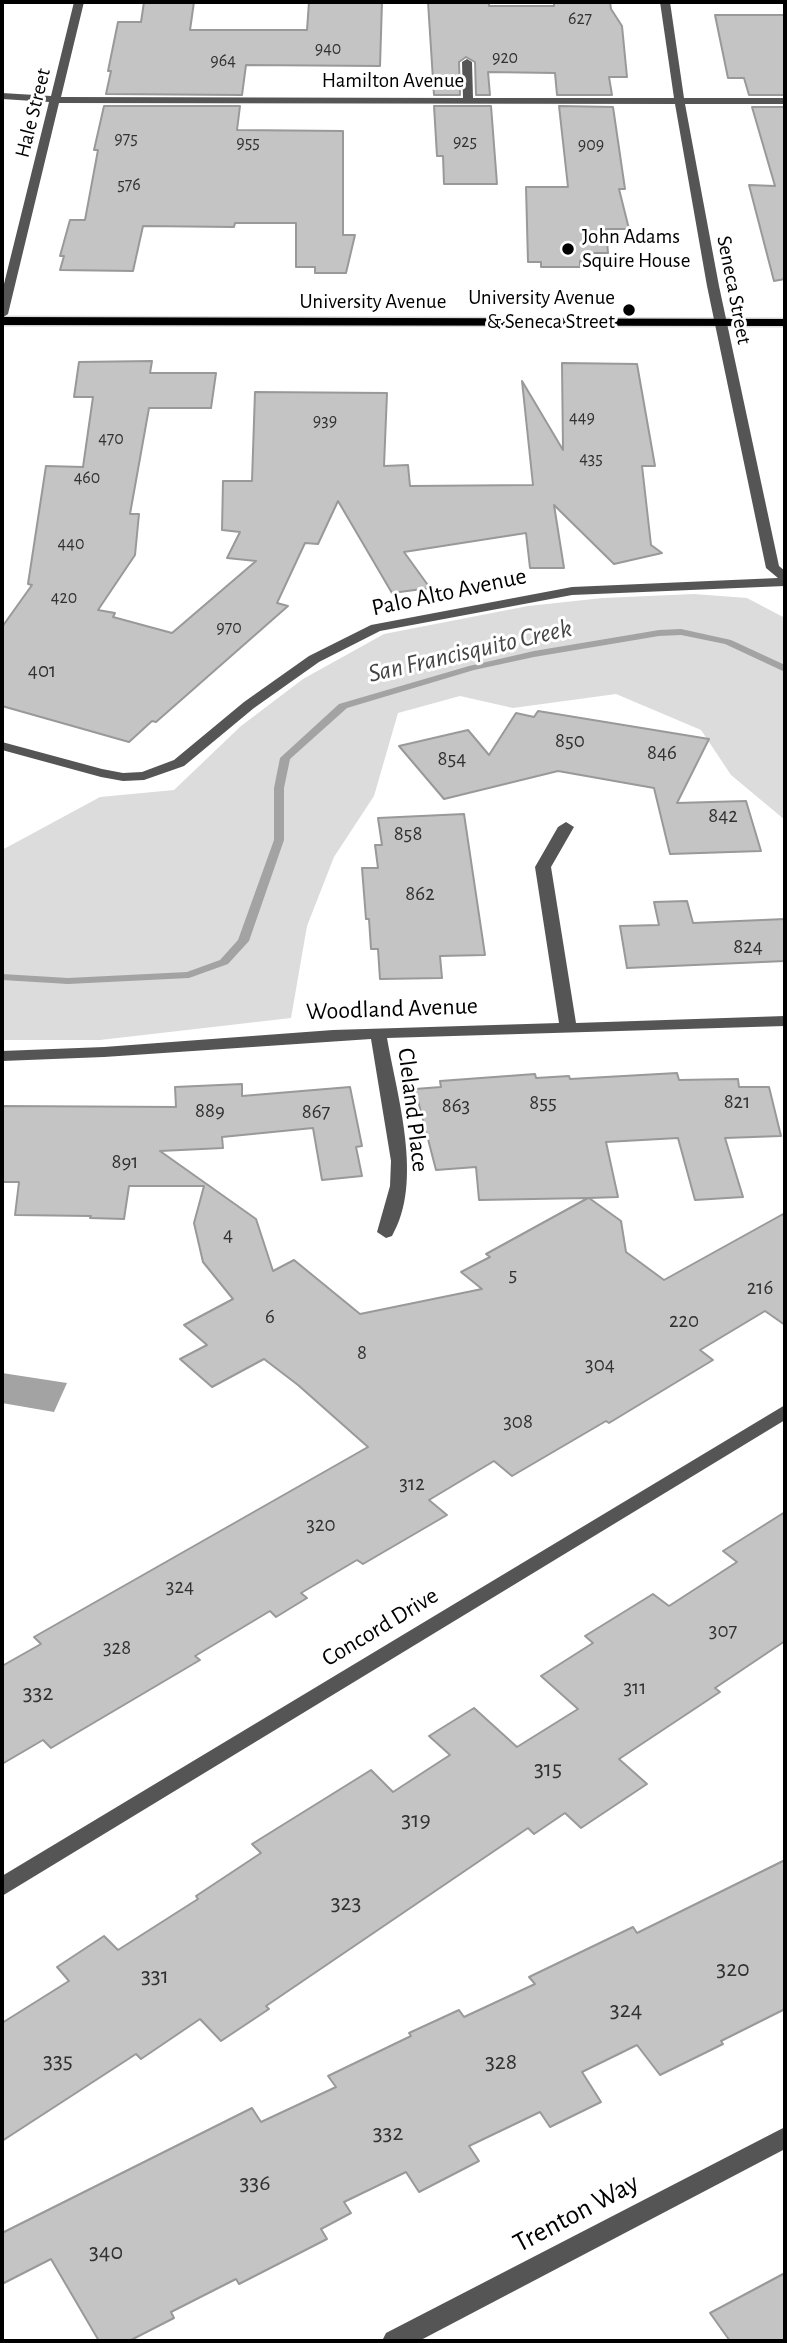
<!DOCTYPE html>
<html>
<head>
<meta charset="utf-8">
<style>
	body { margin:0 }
	#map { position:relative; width:787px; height:2343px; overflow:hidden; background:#fff; font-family:"Alegreya Sans",sans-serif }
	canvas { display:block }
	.frame { position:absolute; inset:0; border:4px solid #000; pointer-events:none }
</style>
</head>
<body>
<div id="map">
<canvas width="787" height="2343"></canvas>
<div class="frame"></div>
</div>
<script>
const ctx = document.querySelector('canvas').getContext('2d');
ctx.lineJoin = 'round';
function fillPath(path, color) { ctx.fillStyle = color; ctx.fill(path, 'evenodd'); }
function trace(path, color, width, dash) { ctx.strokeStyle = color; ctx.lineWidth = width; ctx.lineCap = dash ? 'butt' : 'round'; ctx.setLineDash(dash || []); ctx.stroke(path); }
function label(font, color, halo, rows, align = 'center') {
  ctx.font = font + ' "Alegreya Sans",sans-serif'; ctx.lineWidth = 6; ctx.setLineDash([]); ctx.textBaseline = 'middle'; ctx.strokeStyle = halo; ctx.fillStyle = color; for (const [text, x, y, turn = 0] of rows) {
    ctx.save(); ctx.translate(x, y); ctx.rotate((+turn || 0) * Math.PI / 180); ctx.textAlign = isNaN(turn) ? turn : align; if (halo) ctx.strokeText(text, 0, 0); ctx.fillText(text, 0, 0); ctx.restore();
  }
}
fillPath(new Path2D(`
	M694,594L747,598L785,618V820L731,775L701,730L616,694L513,708L460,696L398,713L374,796L334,857L307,926L291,1018L100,1040H2V850L100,797L174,790L241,726L303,679L384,634L528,606L603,598Z`), '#dcdcdc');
fillPath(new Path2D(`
	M2,1373L67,1383L54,1412L2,1403Z`), '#a3a3a3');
fillPath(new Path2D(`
	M681,629L731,640L785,665V672L725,644L681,635L659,636L534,657L474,670L347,708L290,759L284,788V840L249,941L228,964L189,978L68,984L2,980V974L68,978L187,972L220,960L238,940L274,840V788L280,758L339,704L469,666L534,651L659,630Z`), '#a3a3a3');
const building = new Path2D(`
	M144,2H194L190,30H307L309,2H382L380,66L246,65L242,95L106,94L111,71H108L118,22H141Z
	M428,2H489V6H554V2H610L611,9L622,26L627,77H609L612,95H557L555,73L488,72L490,95H476L475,62L466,57L459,62L460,95H434Z
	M715,15H785V95H749L744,78H728Z
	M104,106H240L237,130L343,131V235H355L346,273H315V267H296V223H235L234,227L143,226L133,271L60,270L64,256H60L70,220H85L98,150H94Z
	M434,106H491L497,184H444L443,156H437Z
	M559,106L613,107L625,189H619L629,229H606L608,253H589V261H580V267H541V262H528L526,187H568Z
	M752,107H785V279L774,281L749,185L775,186Z
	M152,361L150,373H216L211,408H149L130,514H139L135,555L98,610L115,613L113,617L172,633L256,561L227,558L240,532L222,530L223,481H252L255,392L387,393L384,466L408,465L410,486L533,485L522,381L563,450L562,363L637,364L655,466H642L651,545L662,553L614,564L554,505L564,568H530L526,533L404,552L430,588L392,593L338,501L318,544L305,543L277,603L288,606L156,722L152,721L129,742L2,706V627L32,585L28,584L46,466L83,467L93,397H74L79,362Z
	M538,711L709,739L677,803L746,801L761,851L670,854L654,788L558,771L444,799L399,746L468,730L489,755L516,713L534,717Z
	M464,814L485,955L440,956L442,978L380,979L378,949H371L369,919H366L362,868H378L375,845H382L378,818Z
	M687,901L693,923L785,919V961L627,968L620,926L659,925L654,902Z
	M677,1073L679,1080L738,1079L739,1087H769L781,1136L725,1138L743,1197L695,1200L678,1138L606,1142L618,1197L589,1198L621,1221L626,1252L664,1280L785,1213V1325L765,1311L700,1350L713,1360L609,1423L606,1421L512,1476L494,1461L429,1500L447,1515L363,1564L357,1560L301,1593L307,1598L276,1617L270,1611L195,1656L200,1660L51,1748L43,1740L2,1764V1666L41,1644L34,1637L368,1447L298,1385L264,1359L212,1387L180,1359L207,1345L184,1325L233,1299L203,1262L194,1223L204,1186H129L124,1219L90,1218L91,1216L15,1215L19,1182H2V1106L176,1107L175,1087L242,1084V1096L350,1087L362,1146L356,1147L362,1176L322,1180L313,1128L222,1137L223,1148L160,1151L256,1219L273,1271L294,1260L360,1314L482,1289L461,1272L490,1257L486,1254L588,1198L479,1200L476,1167L436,1170L415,1089L441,1087L440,1081L535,1074L536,1078L569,1076L570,1079Z
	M785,1512V1641L715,1688L720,1692L619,1759L647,1784L581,1828L565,1813L534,1834L528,1828L266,2006L269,2009L221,2041L200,2019L141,2059L136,2054L2,2141V2023L69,1981L57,1967L104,1936L118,1950L198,1899L196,1896L261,1853L252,1844L371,1770L393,1792L450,1755L429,1736L474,1708L517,1747L578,1709L541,1676L593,1643L585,1636L653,1594L669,1606L737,1562L723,1551Z
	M785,1860V2009L721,2041L723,2044L660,2075L637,2045L582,2072L601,2102L550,2127L540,2112L469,2146L479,2161L419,2192L406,2172L344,2202L351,2213L321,2229L327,2239L239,2284L236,2279L171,2312L174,2318L129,2341H99L51,2259L2,2284V2233L252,2108L261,2122L336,2087L328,2076L411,2036L409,2033L459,2010L464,2017L535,1984L529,1977L633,1927L637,1933Z
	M785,2273V2341H730L710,2313Z`);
fillPath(building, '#c4c4c4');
trace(building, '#999', 2);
const major = new Path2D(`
	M2,317L785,319V326L2,325Z`);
trace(major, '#dbdbdb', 3);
fillPath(new Path2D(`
	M74,2H84L61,97L463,98L462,62L467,59L472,62L473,98H674L660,2H670L684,98H785V104H685L719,286L779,566L785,571V586L572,595L380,631L319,662L254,708L184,766L144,780L123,781L101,777L2,750V742L102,769L123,773L142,772L174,760L244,702L309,656L371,625L572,587L778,578L766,568L707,286L675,104L59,103L8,314L2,318V292L49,102L2,99V93L51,96Z
	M566,822L574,827L551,867L576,1023L785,1016V1026L387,1038C397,1096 424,1182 392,1236L386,1238L377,1232L390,1186L391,1161L371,1039L104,1057L2,1061V1051L104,1047L333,1030L559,1023L535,867L558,827Z
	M785,1405V1420L2,1896V1876Z
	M785,2127V2149L419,2341H382L386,2333Z`), '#555');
fillPath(major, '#000');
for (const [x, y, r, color] of [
	[568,249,7,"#000"],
	[629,310,7,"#000"]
]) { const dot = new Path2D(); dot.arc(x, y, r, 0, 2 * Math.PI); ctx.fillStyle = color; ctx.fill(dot); trace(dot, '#fff', 2.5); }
label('18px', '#313131', null, [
	["627",580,19],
	["940",328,49],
	["920",505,58],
	["964",223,61],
	["975",126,139],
	["925",465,142],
	["955",248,143],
	["909",591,145],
	["576",129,185],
	["449",582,418],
	["939",325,421],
	["470",111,439],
	["435",591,459],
	["460",87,478],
	["440",71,544],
	["420",64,598],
	["970",229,628]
]);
label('21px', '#000', '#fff', [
	["Hamilton Avenue",393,81],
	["Hale Street",33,113,-76],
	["Seneca Street",734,290,79],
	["University Avenue",373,302]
]);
label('21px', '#000', '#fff', [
	["John Adams",582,237],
	["Squire House",582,261],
	["University Avenue",615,298,"right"],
	["& Seneca Street",615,322,"right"]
], 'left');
label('21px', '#313131', null, [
	["401",42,671],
	["850",570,741],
	["846",662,753],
	["854",452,759],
	["842",723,816],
	["858",408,834],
	["862",420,894],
	["824",748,947],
	["821",737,1102],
	["855",543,1103],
	["863",456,1106],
	["889",210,1111],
	["867",316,1112],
	["891",125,1162],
	["4",228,1235],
	["5",513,1275],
	["216",760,1288],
	["6",270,1317],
	["220",684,1321],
	["8",362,1353],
	["304",600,1365],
	["308",518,1422],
	["312",412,1484],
	["320",321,1525],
	["324",180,1587],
	["307",723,1631],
	["328",117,1648],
	["311",635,1688]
]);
label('24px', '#000', '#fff', [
	["Palo Alto Avenue",449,592,-12],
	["Woodland Avenue",392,1009,-2],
	["Cleland Place",413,1110,83],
	["Concord Drive",380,1627,-31]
]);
label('24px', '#313131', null, [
	["332",38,1693],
	["315",548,1769],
	["319",416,1820],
	["323",346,1903],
	["320",733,1969],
	["331",155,1976],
	["324",626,2010],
	["335",58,2061],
	["328",501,2062],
	["332",388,2133],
	["336",255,2183],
	["340",106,2252]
]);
label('italic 26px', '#444', '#fff', [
	["San Francisquito Creek",470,651,-13]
]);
label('28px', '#000', '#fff', [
	["Trenton Way",576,2213,-28]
]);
</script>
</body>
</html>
